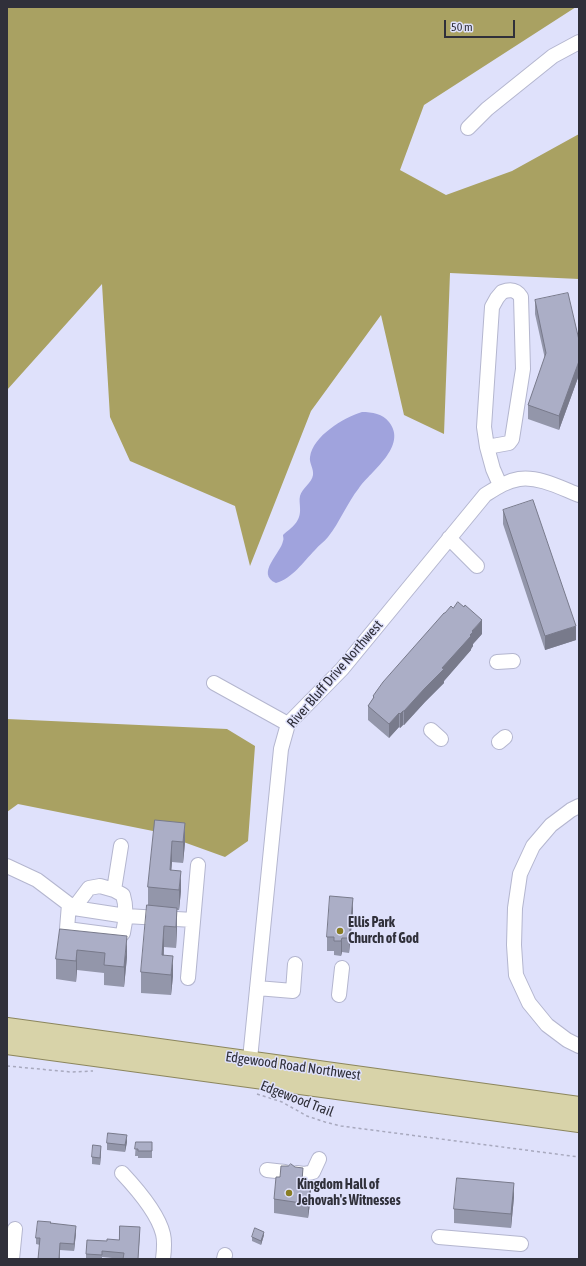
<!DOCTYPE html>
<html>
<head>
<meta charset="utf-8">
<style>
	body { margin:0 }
	#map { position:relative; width:586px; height:1266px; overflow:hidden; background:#dfe1fb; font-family:"Asap Condensed",sans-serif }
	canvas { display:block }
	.frame { position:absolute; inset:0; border:8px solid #30303a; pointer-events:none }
	.scale { position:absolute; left:444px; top:20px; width:71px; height:18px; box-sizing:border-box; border:2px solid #30303a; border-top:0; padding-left:5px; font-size:12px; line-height:14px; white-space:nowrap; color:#30303a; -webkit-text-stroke:3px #dfe1fb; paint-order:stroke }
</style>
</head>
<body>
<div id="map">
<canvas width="586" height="1266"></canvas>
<div class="frame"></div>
<div class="scale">50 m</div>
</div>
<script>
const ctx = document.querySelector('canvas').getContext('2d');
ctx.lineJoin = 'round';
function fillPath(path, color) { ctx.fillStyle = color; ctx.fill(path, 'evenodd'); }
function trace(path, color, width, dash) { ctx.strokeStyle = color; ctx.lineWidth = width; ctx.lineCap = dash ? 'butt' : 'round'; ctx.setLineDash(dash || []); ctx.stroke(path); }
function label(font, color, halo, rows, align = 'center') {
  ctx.font = font + ' "Asap Condensed",sans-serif'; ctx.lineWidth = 3; ctx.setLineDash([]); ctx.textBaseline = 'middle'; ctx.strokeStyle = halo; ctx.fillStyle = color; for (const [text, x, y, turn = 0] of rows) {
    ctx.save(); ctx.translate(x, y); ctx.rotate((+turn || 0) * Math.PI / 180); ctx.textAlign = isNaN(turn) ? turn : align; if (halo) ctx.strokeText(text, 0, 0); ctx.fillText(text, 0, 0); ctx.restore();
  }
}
fillPath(new Path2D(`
	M7,7H576L424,105L400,170L446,195L512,171L579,134V279L450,273L444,434L404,415L381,315L311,411L250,566L235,506L130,461L110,417L102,284L7,390Z
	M7,719L227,729L255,746L248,841L225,857L153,831L18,804L7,812Z`), '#a9a162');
fillPath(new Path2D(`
	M362,412C372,412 383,414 389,422C408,446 371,471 359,488C347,503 340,522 328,537C324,542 319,545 315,550C303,562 293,578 276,583C255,574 281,553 283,541C284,539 283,537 283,535C292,527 301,522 300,508C300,504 299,500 300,496C302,488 312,483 313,475C314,469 309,463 310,457C313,436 343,418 362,412Z`), '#a0a3dd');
const minor = new Path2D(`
	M468,128L487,109L553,56L579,42
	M487,447L509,443L512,439L523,369L521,297C516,289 510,289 502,292L497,298L492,307L484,427L487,447L493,469L500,485
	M449,538L477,566
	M497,662L513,661
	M214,683L288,724
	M431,730L441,739
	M499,742L505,737
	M579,806L571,810L551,825L533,846L520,874L515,908L514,945L516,975L529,1003L547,1025L567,1040L579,1046
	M7,866L37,880L74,908L126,916L193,920
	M69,904L67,929L120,936L123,933C126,920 127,908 123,895L114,890L121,846
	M74,908L89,888L100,886L114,890
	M188,978L198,865
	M257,988L293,991L295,964
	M339,995L342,968
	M250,1059L281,749L288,724L342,669L485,495C496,488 506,481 519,479C539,476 561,488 579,495
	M267,1170L285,1172
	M122,1173C137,1189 158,1213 163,1234C165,1242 164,1251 163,1259
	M297,1173L304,1174L313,1172L319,1159
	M439,1237L521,1244
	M12,1259L15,1229
	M224,1259L225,1255`);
const major = new Path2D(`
	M7,1027L579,1106
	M7,1045L579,1123`);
trace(minor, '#b4b6cf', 16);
trace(major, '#8c865d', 20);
trace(new Path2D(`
	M7,1066L71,1072L93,1071
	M257,1094L282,1102L307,1116L325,1122L341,1126L579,1157`), '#a8a9be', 1.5, [3, 3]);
trace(minor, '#fff', 14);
trace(major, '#d8d3a9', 18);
fillPath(new Path2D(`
	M535,300L579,375L559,430L528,419V405L545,359L535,314Z
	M503,510L576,640L545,650L503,524Z
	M482,634L473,644V646L471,649V650L444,681V683L425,702L404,725H403L400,728L399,727L389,738L368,720V706L373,699V696Z
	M155,820L185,843L183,863L172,862L171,870L181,891L179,910H177V928L176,948L164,947V955L173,976L171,995L141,993V972L148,905V887Z
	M353,912L349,953L342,952L341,956L334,955V951H327V937Z
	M60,929L127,957L124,987L104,985V973L77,970L76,982L56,979V959Z
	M127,1142L125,1152L107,1150V1143Z
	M136,1142H152V1158H138V1156H135Z
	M101,1153L100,1165L92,1164V1157Z
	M303,1181L311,1196L308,1218L274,1213V1199Z
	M514,1197L511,1228L454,1223V1209Z
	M50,1223L76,1233L74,1251L60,1250V1259H38L40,1245L36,1244V1238Z
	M140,1234L138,1259H122L102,1257V1259H86V1254L107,1241L119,1240Z
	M264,1235L261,1245L252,1241V1237Z`), '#9396aa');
fillPath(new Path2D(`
	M579,360V375L559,430V416Z
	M482,620V634L473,644V646L471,649V650L444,681V683L425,702L404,725V711L442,668L470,635L472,631Z
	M576,626V640L545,650V636Z
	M403,711V725L400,728V714Z
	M399,713V727L389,738V724Z
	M185,823V843L183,863V842Z
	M172,841V862L170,890V870Z
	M181,871V891L179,910V890Z
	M353,898V912L349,953V938Z
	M177,908V928L176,948V927Z
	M164,926V947L162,975V955Z
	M127,936V957L124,987V967Z
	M342,938V952L341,956V941Z
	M77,950V970L76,982V961Z
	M173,956V976L171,995V975Z
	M127,1135V1142L125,1152V1145Z
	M101,1146V1153L100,1165V1158Z
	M303,1168V1182L302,1180Z
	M311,1182V1196L308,1218V1204Z
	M514,1183V1197L511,1228V1214Z
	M76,1226V1233L74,1251V1244Z
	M264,1232V1235L261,1245V1241Z`), '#787a8b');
const building = new Path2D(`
	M568,293L579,340V361L559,416L528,405L546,353L535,300Z
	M533,500L576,626L545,636L503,510Z
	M458,602L464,607L465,605L482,620L472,631L473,632L470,635L471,636L442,668L444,669L425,688L404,711H403L400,714L399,713L389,724L368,706L374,697L373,696L383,682L444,613H445L451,606L453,608Z
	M155,820L185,823L183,842L172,841L170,870L181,871L179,890L148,887Z
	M330,896L353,898L349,938H342L341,941H334V937H327Z
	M147,905L177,908L176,927L164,926L162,955L173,956L171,975L141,972Z
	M60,929L127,936L124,967L104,965L105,953L77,950L76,961L56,959Z
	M108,1133L127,1135L125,1145L107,1143Z
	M136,1142H152V1151H138V1149H135Z
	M93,1145L101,1146L100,1158L92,1157Z
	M291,1164L295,1167L303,1168L302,1180L311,1182L308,1204L274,1199L276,1177H280L281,1166H288Z
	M457,1178L514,1183L511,1214L454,1209Z
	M38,1221L51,1222L50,1223L76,1226L74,1244L60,1243L59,1259H38L40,1238H36Z
	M120,1226L140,1227L138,1259H123L124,1253L102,1251V1255L86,1254L87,1240L107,1241V1239L119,1240Z
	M255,1228L264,1232L261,1241L252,1237Z`);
fillPath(building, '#abaec6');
trace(building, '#787a8b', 1);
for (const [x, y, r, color] of [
	[340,931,4,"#897e25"],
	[289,1193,4,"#897e25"]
]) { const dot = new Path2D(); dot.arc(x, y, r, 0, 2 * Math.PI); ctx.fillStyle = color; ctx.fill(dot); trace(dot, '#dfe1fb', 1.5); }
label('14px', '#30303a', '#dfe1fb', [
	["River Bluff Drive Northwest",335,674,-49],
	["Edgewood Road Northwest",293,1066,8],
	["Edgewood Trail",297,1099,21]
]);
label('bold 14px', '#30303a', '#dfe1fb', [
	["Ellis Park",348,923],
	["Church of God",348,939],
	["Kingdom Hall of",297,1185],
	["Jehovah's Witnesses",297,1201]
], 'left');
</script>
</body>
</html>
